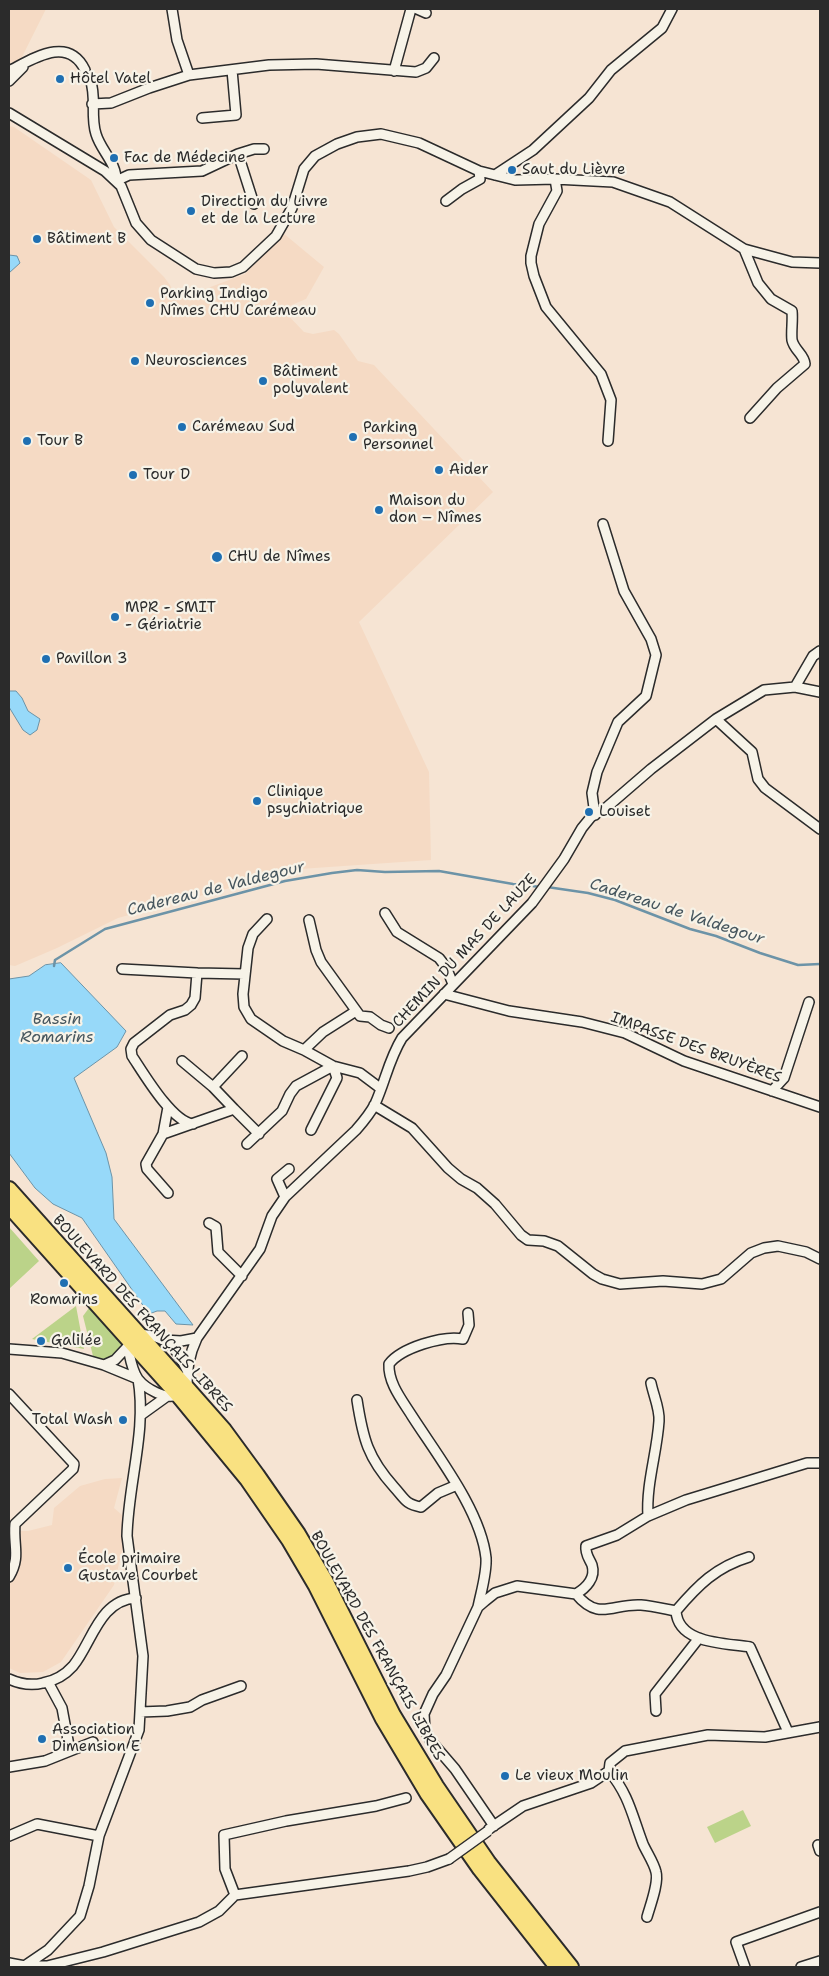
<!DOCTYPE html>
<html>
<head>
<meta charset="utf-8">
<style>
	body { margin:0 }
	#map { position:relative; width:829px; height:1976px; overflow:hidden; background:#f6e4d3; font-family:"Shantell Sans",sans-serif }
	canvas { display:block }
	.frame { position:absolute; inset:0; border:10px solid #2b2b2b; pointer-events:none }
</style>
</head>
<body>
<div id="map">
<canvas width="829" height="1976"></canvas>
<div class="frame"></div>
</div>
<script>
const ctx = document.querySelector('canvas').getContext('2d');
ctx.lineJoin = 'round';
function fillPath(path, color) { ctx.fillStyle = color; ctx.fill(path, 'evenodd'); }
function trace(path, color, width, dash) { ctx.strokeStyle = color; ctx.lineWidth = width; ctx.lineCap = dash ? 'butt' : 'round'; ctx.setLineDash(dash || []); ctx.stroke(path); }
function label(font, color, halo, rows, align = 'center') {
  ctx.font = font + ' "Shantell Sans",sans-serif'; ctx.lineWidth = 4.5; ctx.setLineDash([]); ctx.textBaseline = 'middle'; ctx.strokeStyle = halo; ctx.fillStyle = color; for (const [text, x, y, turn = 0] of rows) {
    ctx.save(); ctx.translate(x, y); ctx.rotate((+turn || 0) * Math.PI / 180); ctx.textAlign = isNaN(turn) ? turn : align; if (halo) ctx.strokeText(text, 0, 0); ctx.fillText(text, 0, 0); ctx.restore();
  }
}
fillPath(new Path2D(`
	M9,9H46L20,61L9,63Z
	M9,126L14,127L91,180L114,227L164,277L170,285L176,300L245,274L280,238L283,233L324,267L306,299L282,309L304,332L313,334L334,330L339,334L358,361L374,365L493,492L359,622L429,772L431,860L300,869L118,918L57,948L15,966L9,965Z
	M122,1478L114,1508L122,1515L123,1547L114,1585L61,1662L43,1672L20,1673L9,1668V1583L15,1577L21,1559L17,1531H28L52,1525L54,1508L80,1486L105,1479Z`), '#f5dac4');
fillPath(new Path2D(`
	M9,1227L39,1261L9,1289Z
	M76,1306L84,1349L32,1339Z
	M89,1308L121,1344L118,1353C110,1358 101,1362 93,1356L83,1316Z
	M743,1810L751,1826L715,1843L707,1827Z`), '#bbd389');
const water = new Path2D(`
	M9,255L17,256L20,263L9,273Z
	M9,691H16L22,698L28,711L40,719L37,730L30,735L23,730L9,707Z
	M61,963L126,1031L117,1047L74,1078L106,1153L112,1177L114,1219L193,1325L176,1324L165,1311H157L149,1314L82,1218L53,1204L35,1188L9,1153V979L29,976L45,965Z`);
fillPath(water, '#97d9f9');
trace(water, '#6c93a7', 1);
trace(new Path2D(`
	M547,887L588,893L615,900L690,929L716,936L760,953L798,965L820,964
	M54,966L55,960L105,929L285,881L332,873L357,870L385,872L439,871L513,884L541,887`), '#6c93a7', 2.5);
const street = new Path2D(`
	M172,9L177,40L189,75
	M417,9L426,13
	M9,71C33,59 68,35 85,70
	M394,71L411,9
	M90,79C97,97 90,116 96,134C101,151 117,163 116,181
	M9,81L23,67
	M92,104L111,103L149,88L189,75L269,65L316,64L416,72L426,68L434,58
	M9,113L105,171L121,186L136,223L151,240L196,269L214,273L231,272L243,267L276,236L292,208L304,169L315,156L337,144L357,137L381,134L419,143L479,171L515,180L555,179L613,182L670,202L744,249L792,262L820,263
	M202,118L236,115L232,70
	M238,154L254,204
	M495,175L533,150L589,98L611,70L662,28L672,9
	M555,179L557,191L539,224L531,256V263L534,276L546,307L601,374L611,400L608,441
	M116,181L129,175L202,171L238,154L254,149H264
	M446,201L462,189L480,179L479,171
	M744,249L758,283L771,299L792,311C793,321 791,331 792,340C794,350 804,354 805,364L777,388L750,418
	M795,687L813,656L820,651
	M716,719L752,752L758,779L765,788L820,829
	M595,815L592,793L597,772L618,722L646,696L656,655L651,639L624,591L603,524
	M385,913L397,932L439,958L446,967L453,984
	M267,919L253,934L248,948L243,994L244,1007L251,1019L283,1041L304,1050L333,1066L360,1073L380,1088
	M309,920L316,950L321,962L360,1016L370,1017L381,1025L389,1028
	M122,969L197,973
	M444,994L509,1011L582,1022L625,1033L684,1061L820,1107
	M304,1050L323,1032L356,1011
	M182,1061L213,1087L234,1109
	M213,1087L242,1056
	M772,1091L784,1078L809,1002
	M374,1105L412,1128L448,1168L461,1179L477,1188L495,1204L521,1235L528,1240L544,1241L558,1246L593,1274L602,1279L620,1284L663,1281L702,1284L721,1279L751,1253L764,1248L778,1246L806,1252L820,1259
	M168,1107L163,1134L146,1164L147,1169L168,1193
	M193,1124C172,1122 144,1074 132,1056L131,1049L134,1043L170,1015L185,1010L191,1005L195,998L197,973L245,974
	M163,1134L234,1109L259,1134
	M247,1144L282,1111L290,1094L296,1086L333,1066L337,1078L311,1130
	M285,1197L277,1179L289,1169
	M209,1223L216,1227L218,1252L242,1276
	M468,1313L469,1325L463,1339C443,1335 401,1348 389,1364C388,1383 402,1400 412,1416C437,1455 481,1511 486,1558C487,1573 481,1592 478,1607
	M139,1334C166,1336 175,1345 187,1370
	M164,1340L181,1341L197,1338
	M128,1348C130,1357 132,1371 138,1379C145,1388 165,1400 177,1395C180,1394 184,1390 187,1388C187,1369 189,1355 197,1338L260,1249L272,1216L285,1197L356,1130C363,1122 370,1114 375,1104C385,1082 389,1059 402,1038L532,903L564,859L582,828L591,817L607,807L651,769L716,719L764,690L795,687L820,692
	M9,1349L62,1353L104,1365L138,1379
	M104,1365L115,1360L130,1344
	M9,1394L74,1464L73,1469L15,1524C13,1546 21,1557 9,1577
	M357,1400C363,1439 368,1458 394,1487C405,1499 405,1504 421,1507L438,1493L457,1485
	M141,1415L166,1397
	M648,1516C646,1484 657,1453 659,1421C660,1409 653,1394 651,1383
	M576,1594C599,1622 613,1603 641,1605C653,1606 665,1609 676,1611C678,1644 725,1643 750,1647L788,1732
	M676,1611C698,1585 716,1567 749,1557
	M9,1679C20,1684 31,1686 43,1683C54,1681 65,1675 73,1666C92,1643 99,1600 136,1598
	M656,1711L655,1694L699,1638
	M140,1712L167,1711L190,1707L202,1700L241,1686
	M70,1751L93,1742
	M9,1767L45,1761L70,1751L62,1708L48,1682
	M609,1771C629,1795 632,1815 643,1844C647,1853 654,1863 656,1872C659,1883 650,1906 647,1917
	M494,1826L455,1769L430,1740L425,1730L424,1714L433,1694L446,1675L478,1607L485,1601L495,1593L517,1586L576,1594C586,1588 596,1578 592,1565C589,1558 585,1554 586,1546L617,1535L648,1516L686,1500L807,1463H820
	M489,1829L523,1806L591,1783L609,1771L610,1763L625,1751L708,1735L765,1737L820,1727
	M9,1836L37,1824L99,1836
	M818,1845L820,1851
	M235,1895L225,1869L224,1835L286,1821L376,1806L406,1798
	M9,1963L25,1966H47L103,1952L199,1922L219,1911L235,1895L409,1871L427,1867L449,1859
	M23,1967L48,1950L80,1916L89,1886L99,1836L139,1730L143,1656L127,1536C128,1484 147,1430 138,1379
	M745,1967L736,1942L820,1912
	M801,1967L820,1961`);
const primary = new Path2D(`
	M9,1189L187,1388L224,1430L257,1475L298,1534L325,1580L393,1715L436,1786L488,1862L571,1967
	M9,1206L178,1395L247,1479L289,1540L316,1586L383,1719L427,1793L480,1869L557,1967`);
trace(street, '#2b2b2b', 12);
trace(primary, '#2b2b2b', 18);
trace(street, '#f7f3e8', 9);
trace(primary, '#f9e181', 14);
const streetBridge = new Path2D(`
	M449,1859L488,1831`);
trace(streetBridge, '#2b2b2b', 12, []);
trace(streetBridge, '#f7f3e8', 9);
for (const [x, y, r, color] of [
	[60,79,5,"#1f6fb2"],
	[114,158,5,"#1f6fb2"],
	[512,170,5,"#1f6fb2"],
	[191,211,5,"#1f6fb2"],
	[37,239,5,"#1f6fb2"],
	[150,303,5,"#1f6fb2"],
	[135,361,5,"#1f6fb2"],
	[263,381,5,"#1f6fb2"],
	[182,427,5,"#1f6fb2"],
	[353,437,5,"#1f6fb2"],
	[27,441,5,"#1f6fb2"],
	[439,470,5,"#1f6fb2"],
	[133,475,5,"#1f6fb2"],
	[379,510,5,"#1f6fb2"],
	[217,557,6,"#1f6fb2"],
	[115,617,5,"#1f6fb2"],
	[46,659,5,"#1f6fb2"],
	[257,801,5,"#1f6fb2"],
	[589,812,5,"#1f6fb2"],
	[64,1283,5,"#1f6fb2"],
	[41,1341,5,"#1f6fb2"],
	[123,1420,5,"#1f6fb2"],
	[68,1568,5,"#1f6fb2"],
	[42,1739,5,"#1f6fb2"],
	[505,1776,5,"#1f6fb2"]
]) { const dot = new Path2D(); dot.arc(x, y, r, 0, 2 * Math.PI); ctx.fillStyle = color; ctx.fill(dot); trace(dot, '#f7f3e8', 2); }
label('15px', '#2b2b2b', '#f7f3e8', [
	["Hôtel Vatel",70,79],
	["Fac de Médecine",124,158],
	["Saut du Lièvre",522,170],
	["Direction du Livre",201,202],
	["et de la Lecture",201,219],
	["Bâtiment B",47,239],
	["Parking Indigo",160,294],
	["Nîmes CHU Carémeau",160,311],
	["Neurosciences",145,361],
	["Bâtiment",273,372],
	["polyvalent",273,389],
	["Carémeau Sud",192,427],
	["Parking",363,428],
	["Personnel",363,445],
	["Tour B",37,441],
	["Aider",449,470],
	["Tour D",143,475],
	["Maison du",389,501],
	["don – Nîmes",389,518],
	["CHU de Nîmes",228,557],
	["MPR - SMIT",125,608],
	["- Gériatrie",125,625],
	["Pavillon 3",56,659],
	["Clinique",267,792],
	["psychiatrique",267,809],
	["Louiset",599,812],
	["Romarins",64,1300,"center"],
	["Galilée",51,1341],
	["Total Wash",113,1420,"right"],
	["École primaire",78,1559],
	["Gustave Courbet",78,1576],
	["Association",52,1730],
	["Dimension E",52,1747],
	["Le vieux Moulin",515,1776]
], 'left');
label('15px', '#2b2b2b', '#f7f3e8', [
	["CHEMIN DU MAS DE LAUZE",465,951,-47],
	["IMPASSE DES BRUYÈRES",696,1048,20],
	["BOULEVARD DES FRANÇAIS LIBRES",142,1314,48],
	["BOULEVARD DES FRANÇAIS LIBRES",377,1646,61]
]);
label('italic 16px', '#46565e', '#f7f3e8', [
	["Cadereau de Valdegour",216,889,-14],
	["Cadereau de Valdegour",677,912,18],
	["Bassin",57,1020],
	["Romarins",57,1038]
]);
</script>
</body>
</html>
